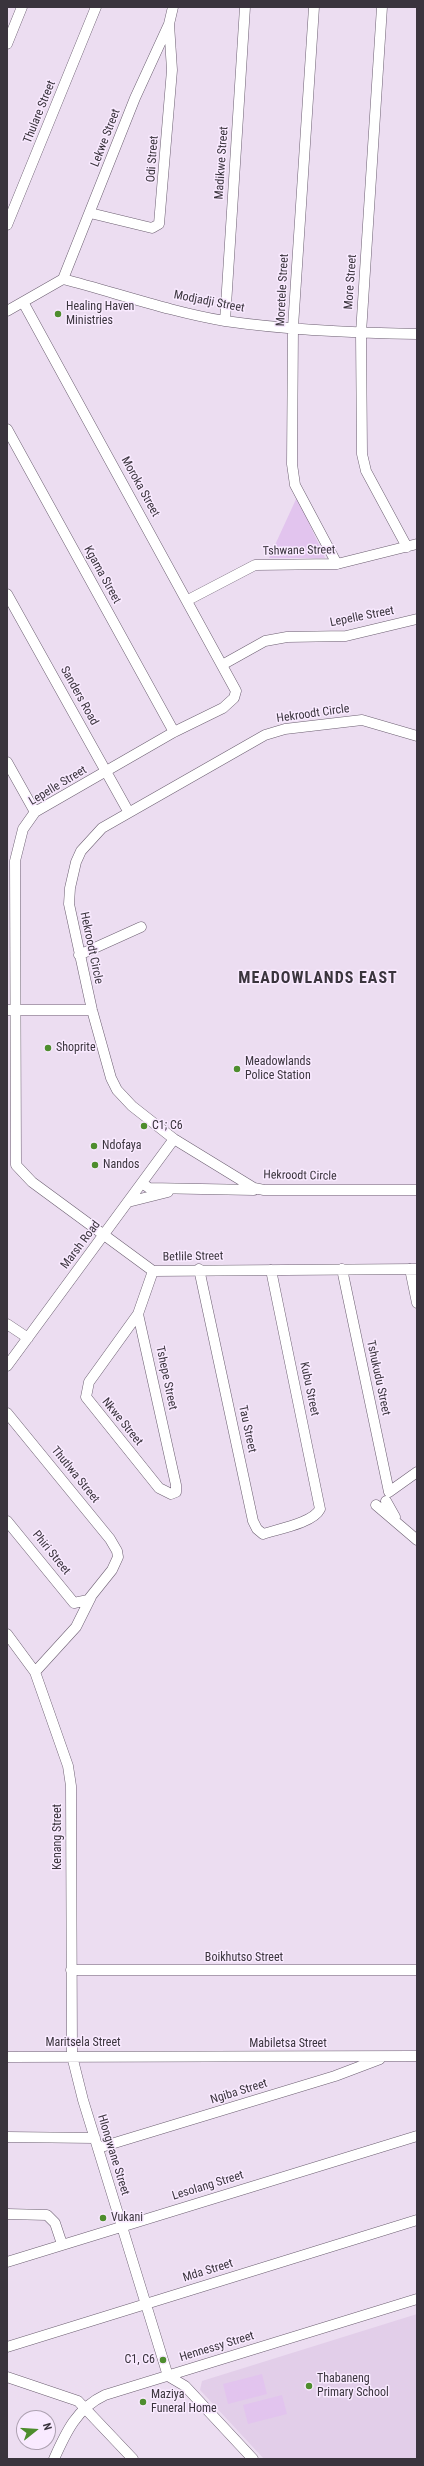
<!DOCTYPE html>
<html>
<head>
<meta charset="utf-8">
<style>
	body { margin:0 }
	#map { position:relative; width:424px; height:2466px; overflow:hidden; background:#ecddf1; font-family:"Roboto Condensed",sans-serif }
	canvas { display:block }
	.frame { position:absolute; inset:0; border:8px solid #3a343d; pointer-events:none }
	.north { position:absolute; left:16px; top:2410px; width:40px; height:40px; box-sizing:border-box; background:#f9eaff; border:1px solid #ada1b1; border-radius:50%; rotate:73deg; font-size:11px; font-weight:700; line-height:16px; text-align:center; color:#3a343d }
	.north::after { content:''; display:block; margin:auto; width:14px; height:18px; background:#4e8d2e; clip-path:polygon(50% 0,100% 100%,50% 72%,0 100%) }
</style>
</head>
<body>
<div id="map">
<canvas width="424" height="2466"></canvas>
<div class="frame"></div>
<div class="north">N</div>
</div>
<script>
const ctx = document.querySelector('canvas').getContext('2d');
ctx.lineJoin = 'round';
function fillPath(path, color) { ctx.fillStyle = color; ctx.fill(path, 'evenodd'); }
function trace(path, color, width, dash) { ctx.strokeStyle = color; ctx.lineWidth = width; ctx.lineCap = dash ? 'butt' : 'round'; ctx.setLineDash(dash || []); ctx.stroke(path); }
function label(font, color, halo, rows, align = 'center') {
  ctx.font = font + ' "Roboto Condensed",sans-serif'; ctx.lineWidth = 3; ctx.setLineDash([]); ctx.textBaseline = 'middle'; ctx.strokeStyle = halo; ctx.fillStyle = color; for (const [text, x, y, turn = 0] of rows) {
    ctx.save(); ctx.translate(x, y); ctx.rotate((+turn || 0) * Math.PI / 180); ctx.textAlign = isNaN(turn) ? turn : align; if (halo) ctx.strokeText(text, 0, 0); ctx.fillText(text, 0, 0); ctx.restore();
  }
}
fillPath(new Path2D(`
	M417,2314V2459H264L200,2390L202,2381Z`), '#e2cee9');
fillPath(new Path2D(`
	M297,497L325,558H269Z
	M262,2374L267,2394L228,2404L223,2384Z
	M282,2395L287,2414L248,2424L243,2405Z`), '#e2c4ee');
const minor = new Path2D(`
	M314,7L293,327L292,464L295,485L337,564
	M382,7L361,333L362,454L366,471L407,547
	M7,44L22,7
	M90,213L152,228L159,224L172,70L169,24
	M7,225L96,7
	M63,279L135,98L169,24L173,7
	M23,302L236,691L234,698L223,708L174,732L35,812L23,829L15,861L16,1165L32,1182L153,1271L417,1269
	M7,311L63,279C117,293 171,312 225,321C288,330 354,333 417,334
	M225,321L245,7
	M7,429L174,732
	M7,594L128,811
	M188,600L255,565L337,564L417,544
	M222,665L265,641L287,637L346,636L417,619
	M417,736L362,720L285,729L265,735L102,828L81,851L76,862L70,888L69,904L92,1010L111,1078L117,1090L132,1106L174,1139L254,1188L264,1190H417
	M7,762L35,812
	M79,955L141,927
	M7,1010H92
	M142,1183L149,1188L254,1190
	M128,1202L168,1192
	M199,1269L253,1521L257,1529L263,1534C278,1529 313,1523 320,1509L271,1270
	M342,1269L389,1492L417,1472
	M410,1269L417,1303
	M138,1314L89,1382L86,1397L159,1488L171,1494L176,1492V1485L138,1314L153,1271
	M7,1324L28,1338
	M7,1366L174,1139
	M7,1413L110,1539L117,1551L118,1557L112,1570L88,1600L74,1603L7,1521
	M386,1501L395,1517
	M376,1505L417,1540
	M7,1634L35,1672L68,1766L71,1786L72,2056L83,2100L168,2376
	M35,1672L76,1627L91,1597
	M71,1970H417
	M7,2057L417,2056
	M7,2137L95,2138
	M98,2148L335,2076L380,2059
	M7,2214L47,2215L55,2223L62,2244
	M7,2262L417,2136
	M7,2347L417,2220
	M168,2376L185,2386L253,2459
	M7,2377L78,2401L133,2459
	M54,2459C66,2432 77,2408 105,2395L417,2299`);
trace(minor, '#6c5f71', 11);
trace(minor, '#fff', 10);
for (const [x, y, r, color] of [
	[58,314,4,"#4e8d2e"],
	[48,1048,4,"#4e8d2e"],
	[237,1069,4,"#4e8d2e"],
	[144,1126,4,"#4e8d2e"],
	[94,1146,4,"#4e8d2e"],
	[95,1165,4,"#4e8d2e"],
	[103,2218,4,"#4e8d2e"],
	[163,2360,4,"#4e8d2e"],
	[309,2386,4,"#4e8d2e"],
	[143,2402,4,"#4e8d2e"]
]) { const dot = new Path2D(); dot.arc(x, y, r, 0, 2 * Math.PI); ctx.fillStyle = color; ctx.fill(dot); trace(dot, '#f9eaff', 1.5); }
label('12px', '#3a343d', '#f9eaff', [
	["Thulare Street",40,112,-68],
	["Lekwe Street",106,138,-69],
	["Odi Street",153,159,-86],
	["Madikwe Street",222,163,-86],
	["More Street",351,282,-86],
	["Moretele Street",283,290,-87],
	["Modjadji Street",209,302,11],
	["Moroka Street",140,487,61],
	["Tshwane Street",299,551,-1],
	["Kgama Street",102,575,61],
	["Lepelle Street",362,617,-11],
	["Sanders Road",79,696,61],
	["Hekroodt Circle",313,714,-8],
	["Lepelle Street",58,786,-31],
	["Hekroodt Circle",91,948,78],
	["Hekroodt Circle",300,1176,1],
	["Marsh Road",81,1245,-53],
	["Betlile Street",193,1257,-1],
	["Tshepe Street",166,1378,78],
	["Tshukudu Street",378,1378,78],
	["Kubu Street",309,1389,78],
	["Nkwe Street",122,1422,51],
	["Tau Street",247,1429,78],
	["Thutlwa Street",75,1475,51],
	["Phiri Street",51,1553,51],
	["Kenang Street",58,1837,-90],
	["Boikhutso Street",244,1958],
	["Maritsela Street",83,2043],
	["Mabiletsa Street",288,2044],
	["Ngiba Street",239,2092,-17],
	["Hlongwane Street",113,2155,73],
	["Lesolang Street",208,2186,-17],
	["Mda Street",208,2271,-17],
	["Hennessy Street",217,2347,-17]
]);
label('12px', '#3a343d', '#f9eaff', [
	["Healing Haven",66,307],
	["Ministries",66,321],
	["Shoprite",56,1048],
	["Meadowlands",245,1062],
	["Police Station",245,1076],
	["C1; C6",152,1126],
	["Ndofaya",102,1146],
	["Nandos",103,1165],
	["Vukani",111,2218],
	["C1, C6",155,2360,"right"],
	["Thabaneng",317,2379],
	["Primary School",317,2393],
	["Maziya",151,2395],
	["Funeral Home",151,2409]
], 'left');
ctx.letterSpacing = '1px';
label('bold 16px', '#3a343d', '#f9eaff', [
	["MEADOWLANDS EAST",318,979]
]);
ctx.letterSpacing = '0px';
</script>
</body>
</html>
